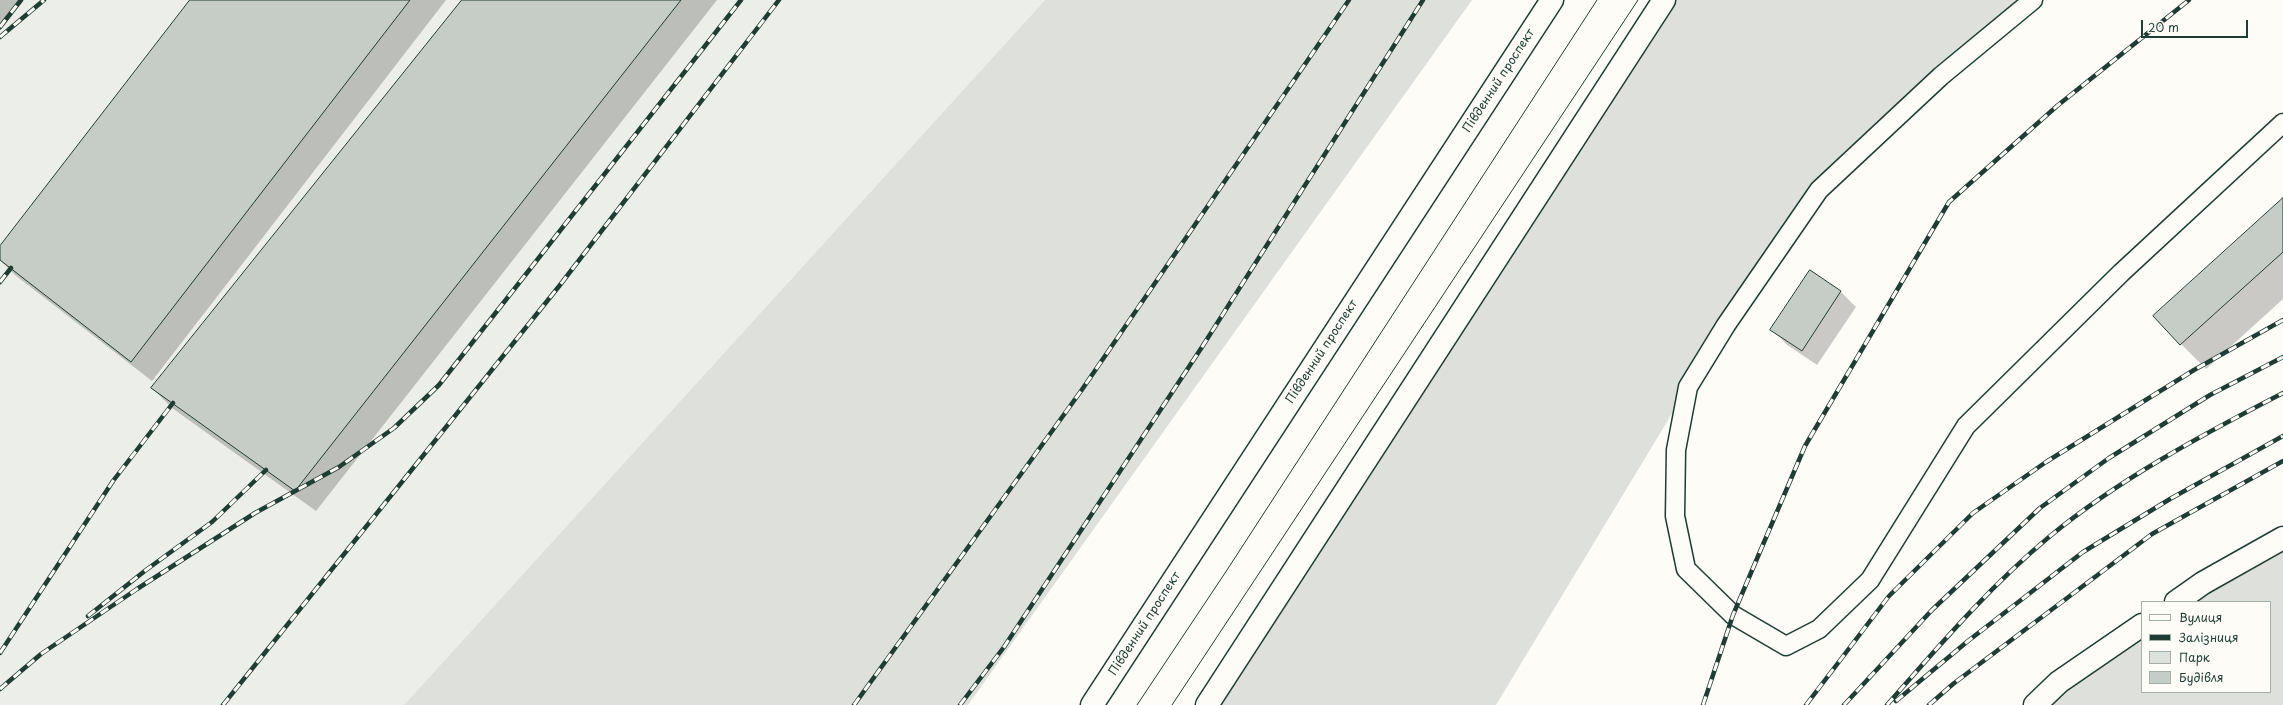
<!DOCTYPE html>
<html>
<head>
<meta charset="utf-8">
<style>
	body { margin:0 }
	#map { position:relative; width:2283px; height:705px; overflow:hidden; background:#fdfcf7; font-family:"Playpen Sans",sans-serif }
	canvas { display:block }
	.legend { position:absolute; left:2141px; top:601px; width:130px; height:92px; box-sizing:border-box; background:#fdfcf7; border:1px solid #a4b0a9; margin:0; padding:5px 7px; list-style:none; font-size:12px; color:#1f3d34 }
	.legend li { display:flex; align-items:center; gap:8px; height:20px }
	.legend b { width:20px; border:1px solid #a4b0a9 }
	.scale { position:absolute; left:2141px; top:20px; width:107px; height:18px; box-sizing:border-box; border:2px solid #1f3d34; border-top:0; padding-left:5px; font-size:12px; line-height:14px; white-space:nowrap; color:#1f3d34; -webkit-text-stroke:3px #fdfcf7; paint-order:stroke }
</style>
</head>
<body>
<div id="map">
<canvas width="2283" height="705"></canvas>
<ul class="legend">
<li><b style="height:5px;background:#fdfcf7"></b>Вулиця</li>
<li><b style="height:5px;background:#1f3d34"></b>Залізниця</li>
<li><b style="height:11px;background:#dde0db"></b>Парк</li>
<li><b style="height:11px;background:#c6cdc7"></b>Будівля</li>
</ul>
<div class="scale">20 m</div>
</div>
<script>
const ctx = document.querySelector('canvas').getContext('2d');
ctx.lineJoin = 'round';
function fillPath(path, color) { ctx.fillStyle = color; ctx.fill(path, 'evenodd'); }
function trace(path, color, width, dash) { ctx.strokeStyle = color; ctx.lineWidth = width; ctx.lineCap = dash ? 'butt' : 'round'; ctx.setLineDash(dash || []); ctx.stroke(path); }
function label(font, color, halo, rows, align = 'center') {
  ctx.font = font + ' "Playpen Sans",sans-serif'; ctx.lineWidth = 3; ctx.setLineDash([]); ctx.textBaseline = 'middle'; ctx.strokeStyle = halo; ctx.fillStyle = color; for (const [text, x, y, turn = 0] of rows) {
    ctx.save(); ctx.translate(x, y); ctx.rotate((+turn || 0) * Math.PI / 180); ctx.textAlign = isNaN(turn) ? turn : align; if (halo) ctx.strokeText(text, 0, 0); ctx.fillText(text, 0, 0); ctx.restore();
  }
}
fillPath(new Path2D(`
	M0,0H1045L404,705H0Z`), '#eceee9');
fillPath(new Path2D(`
	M1045,0H1472L968,705H404Z
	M1664,0H2033L1818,191L1688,387L1496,705H1207Z
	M2283,538V705H2035L2142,625V692H2270V602H2176Z`), '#dde0db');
fillPath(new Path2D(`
	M0,0H24L0,31Z
	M191,0H446L152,381L15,275L0,260V248Z
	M464,0H717L316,511L172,408L152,388Z
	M2283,199V299L2206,369L2181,344Z
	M1810,271L1841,292L1856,307L1817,365L1786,344L1772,329Z`), '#0003');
const building = new Path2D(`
	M190,0H410L131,362L0,260V246Z
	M462,0H681L295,491L151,388Z
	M2283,198V252L2180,345L2153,316Z
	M1810,270L1841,291L1802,351L1770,330Z`);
fillPath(building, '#c6cdc7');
trace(building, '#1f3d34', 1);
const lane = new Path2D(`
	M2033,0L1941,76L1819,190L1726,325L1688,387L1676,450L1675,516L1686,569L1733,615L1786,646L1819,629L1870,580L1966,426L2121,273L2283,123`);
const street = new Path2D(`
	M2176,602L2203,583L2283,538
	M2035,705L2059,682L2142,625`);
const primary = new Path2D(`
	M1092,705L1552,0
	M1207,705L1664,0`);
trace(lane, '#1f3d34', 21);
trace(street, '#1f3d34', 25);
trace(primary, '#1f3d34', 25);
trace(lane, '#fdfcf7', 18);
trace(street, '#fdfcf7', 22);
trace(primary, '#fdfcf7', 22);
trace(new Path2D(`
	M1137,705L1227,570L1597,0
	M1172,705L1638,0`), '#1f3d34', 1);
const rail = new Path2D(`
	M0,27L21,0
	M0,37L44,0
	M0,282L11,268
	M88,616L146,570L212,522L266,470
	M0,653L113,481L173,403
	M0,689L41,654L137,589L255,513L339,467L394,428L439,385L741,0
	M1896,701L1968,641L2083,552L2170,499L2283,436
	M223,705L560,285L779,0
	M854,705L1081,391L1349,0
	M960,705L1004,647L1202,347L1423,0
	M1703,705L1733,615L1805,446L1949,202L2057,106L2189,0
	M1806,705L1889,596L1973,513L2046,462L2194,370L2283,320
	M1844,705L1932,610L2040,508L2109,458L2210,395L2283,357
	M1887,705C1938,647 1989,587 2049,537C2119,479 2202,435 2283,393
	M1929,705L1953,684L2152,534L2283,461`);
trace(rail, '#1f3d34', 4.5);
trace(rail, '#fdfcf7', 3, [9]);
label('12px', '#1f3d34', '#fdfcf7', [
	["Південний проспект",1499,81,-57],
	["Південний проспект",1322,352,-57],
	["Південний проспект",1145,624,-57]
]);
</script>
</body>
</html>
